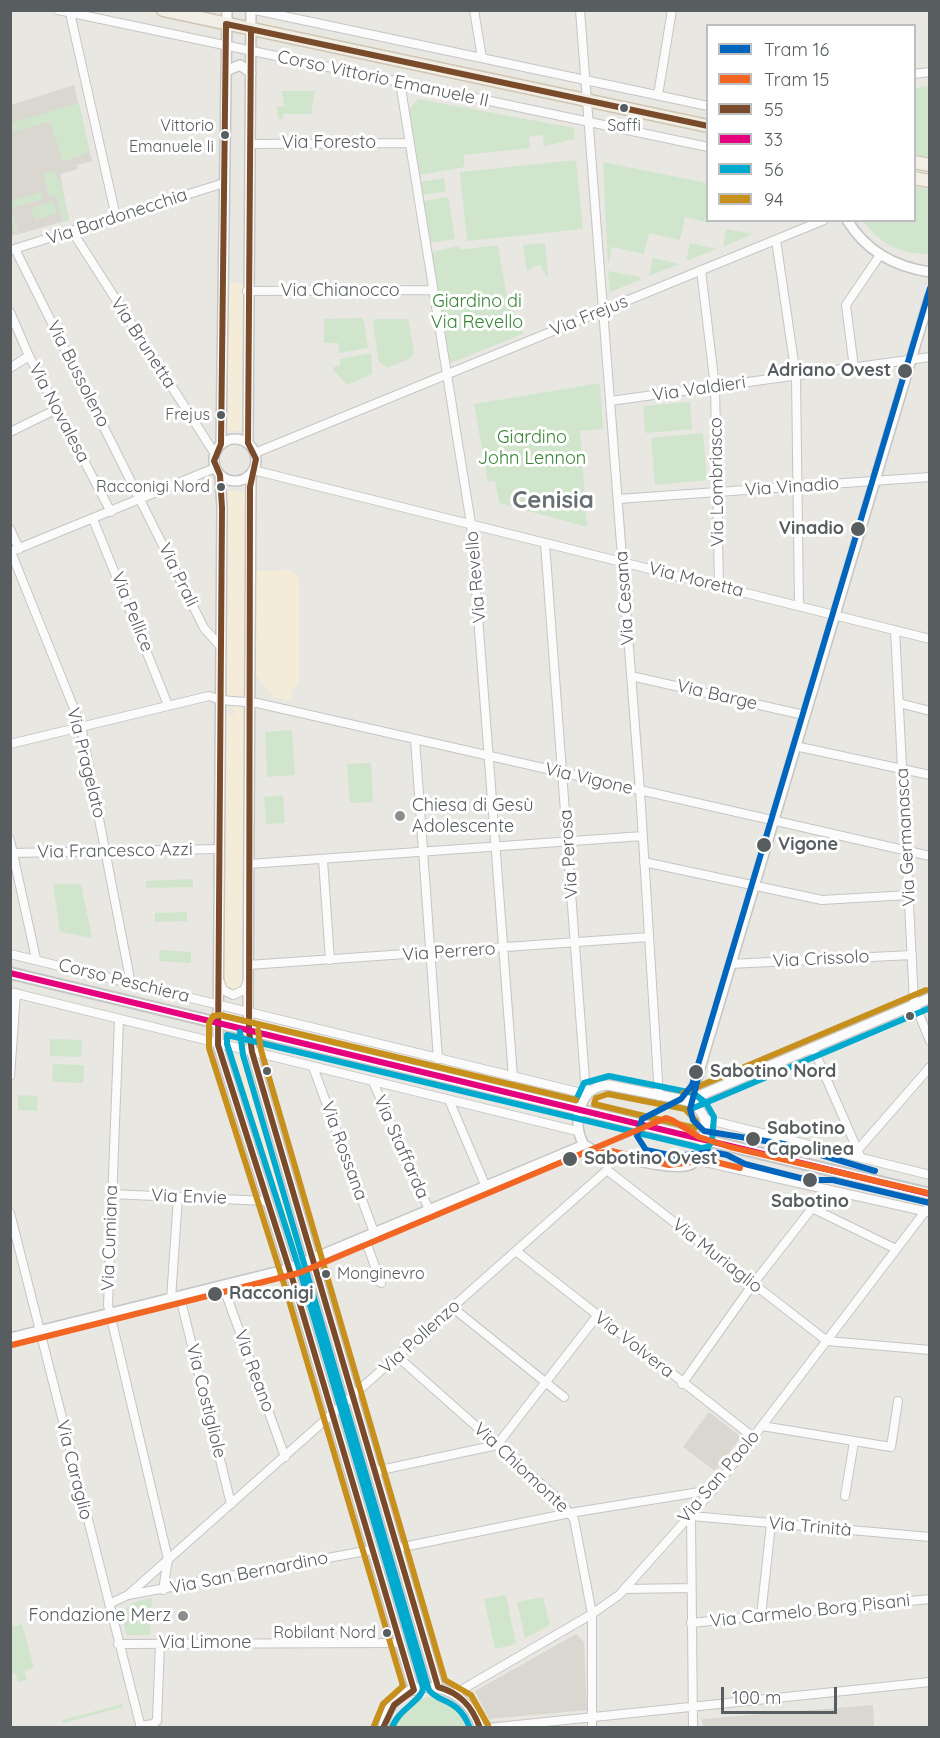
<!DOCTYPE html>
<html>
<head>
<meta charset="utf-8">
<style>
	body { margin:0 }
	#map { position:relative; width:940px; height:1738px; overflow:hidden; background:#e8e7e2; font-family:Quicksand,sans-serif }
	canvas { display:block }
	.frame { position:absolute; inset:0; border:12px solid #585d60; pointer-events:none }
	.legend { position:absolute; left:706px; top:24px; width:210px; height:198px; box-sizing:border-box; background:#fff; border:2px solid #bcbebf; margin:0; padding:8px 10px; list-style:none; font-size:18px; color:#585d60 }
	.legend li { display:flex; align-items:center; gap:12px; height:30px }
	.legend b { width:30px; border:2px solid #bcbebf }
	.scale { position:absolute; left:721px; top:1687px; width:116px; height:27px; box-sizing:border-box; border:3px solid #585d60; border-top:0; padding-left:8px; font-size:18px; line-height:21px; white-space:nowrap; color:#585d60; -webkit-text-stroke:4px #fff; paint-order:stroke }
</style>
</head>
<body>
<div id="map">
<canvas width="940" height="1738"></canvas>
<div class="frame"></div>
<ul class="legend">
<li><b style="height:8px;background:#0065bd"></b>Tram 16</li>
<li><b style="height:8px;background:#f26522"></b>Tram 15</li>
<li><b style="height:8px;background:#7a4b2a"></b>55</li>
<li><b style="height:8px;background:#e5007d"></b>33</li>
<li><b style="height:8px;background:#00a9ce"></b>56</li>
<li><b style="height:8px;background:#c7901d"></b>94</li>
</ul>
<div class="scale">100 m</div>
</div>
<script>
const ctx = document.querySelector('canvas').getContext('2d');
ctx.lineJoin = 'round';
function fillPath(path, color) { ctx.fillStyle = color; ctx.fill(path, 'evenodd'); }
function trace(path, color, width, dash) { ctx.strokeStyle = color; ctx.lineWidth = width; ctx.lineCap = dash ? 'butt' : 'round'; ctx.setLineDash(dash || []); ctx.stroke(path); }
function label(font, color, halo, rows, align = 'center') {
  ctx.font = font + ' Quicksand,sans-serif'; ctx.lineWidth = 6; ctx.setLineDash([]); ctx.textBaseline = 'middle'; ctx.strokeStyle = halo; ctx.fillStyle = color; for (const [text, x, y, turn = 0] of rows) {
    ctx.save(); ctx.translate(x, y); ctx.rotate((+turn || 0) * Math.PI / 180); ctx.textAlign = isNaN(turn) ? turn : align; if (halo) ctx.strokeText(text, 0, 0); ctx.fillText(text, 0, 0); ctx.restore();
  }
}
fillPath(new Path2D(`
	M227,282L246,283V431H226Z
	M224,491H246L245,699L223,698Z
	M292,570L299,578V684L292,690V701L273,697L256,675L255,571Z
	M224,704L229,705V715H234V705H245V980L242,989L233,992L225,988L223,980Z
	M227,1052L246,1058L306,1255L289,1262Z`), '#f4ebd9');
fillPath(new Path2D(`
	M74,85L92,161L77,165L78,169L60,174L69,220L11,236V105Z
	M709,1412L741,1437L715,1471L683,1447Z
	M576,1634L584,1642L587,1710L489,1719L475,1691Z
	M873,1705L874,1727H703L702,1719Z`), '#dad7d1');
fillPath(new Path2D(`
	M929,86H930L929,158L914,155L915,88Z
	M282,91H315L311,114H283V119H278L277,107L284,106Z
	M418,99L574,128L575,139L544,146L543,135L529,137L530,148L464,155V167L419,175L409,110Z
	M79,103L90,152L63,162L50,121L14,132L11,123Z
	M576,160L583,229L467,241L460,172Z
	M603,162L707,183L708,220L711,221L710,223L685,217L680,240L649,233L644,254L612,247L608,265Z
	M55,170L57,179H60L69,220L63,222L56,195L49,196L43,174Z
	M444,178L446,191L423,195L421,182Z
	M915,186L929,189V254C900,254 880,244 863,221L914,220Z
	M41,192L43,199L11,208L19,235H15L11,217V201Z
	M448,197L455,239L431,243L424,201Z
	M53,201L57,213L35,220L31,208Z
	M726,229L753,234L723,247Z
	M545,243L548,275L546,276L540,264L527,271L523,245Z
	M690,243L717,249L686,261Z
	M498,245L506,293L523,334L450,363L432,252L459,246L460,250Z
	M653,258L680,264L649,276Z
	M608,271L640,277V280L610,292Z
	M361,318L364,321L368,348L339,353L338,343H324V319Z
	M376,319H408L414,353L411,358L388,368L379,362L373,323Z
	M371,353L372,374L347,385L332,368L340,365V359Z
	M600,383L603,429L580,431L587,527L499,503L495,481L488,482L474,404Z
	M690,402L692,429L645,433L643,406Z
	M703,433L707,480L655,485L651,438Z
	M292,730L295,775L267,777L265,732Z
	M371,763L373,802L350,803L347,764Z
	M283,795L285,823L266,824L264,797Z
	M193,879V887L146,888V881Z
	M53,884H81L92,938L60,932Z
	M187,912V921L155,922V913Z
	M160,950L191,952V963L159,961Z
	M50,1039L82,1040L81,1057L50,1056Z
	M53,1064L84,1065L83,1083L52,1082Z
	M18,1095L38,1096L37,1111L18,1110Z
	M506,1595L516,1644L495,1649L484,1599Z
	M543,1597L550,1625L525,1638L517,1602Z
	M152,1598L150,1635H127L121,1613L134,1602Z
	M22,1624L34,1668L24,1671L27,1680L18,1682L15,1673L11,1674V1627Z
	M432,1697C451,1701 463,1709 470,1727H389C397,1707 411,1699 432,1697Z
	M122,1704L123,1707L63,1723L62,1720Z`), '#d1e5cd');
const minor = new Path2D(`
	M58,10L708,147
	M255,10L708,106
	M474,10L482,58
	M580,10L640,791L659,1096
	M70,13L116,217
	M914,74L930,72
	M400,82L471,524L513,1077
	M658,95L672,10
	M251,144L408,143
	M72,231L215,454
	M776,240L796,376L799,606
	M15,249L204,628L221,647
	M11,250L224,183
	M701,270L715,387L719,586
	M247,291L433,290
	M10,312L29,356L111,512
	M10,368L29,356
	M854,368L846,305L880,255
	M610,401L930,357
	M10,432L57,409
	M255,453L824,220
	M253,470L930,639
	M618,499L930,477
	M93,519L168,705
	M10,529L19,549
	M10,552L215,468
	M11,552L81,726L131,984
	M895,630L914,1002L930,1041
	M631,676L804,715
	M899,703L930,711
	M415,739L438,1059
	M10,744L209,696L221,700L257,703L930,856
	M795,746L930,775
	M10,840L36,959
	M10,853L220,849
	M323,860L330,960
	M644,862L822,900L909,895
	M249,864L643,836
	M10,954L586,1094L545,543
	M730,964L912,955
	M248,965L649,937
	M220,982L223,990L233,995L244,990L248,981
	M10,992L577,1131
	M119,1019L108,1305L168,1559L163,1590
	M813,1048L861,1158
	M313,1067L375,1235
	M10,1076L16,993
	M373,1082L430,1212
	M449,1100L486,1187
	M705,1119L930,1175
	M856,1152L930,1067
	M696,1160L928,1212
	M607,1170L827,1341L930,1350
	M111,1194L266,1201
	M812,1208L896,1249
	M10,1213L141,1728
	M365,1239L381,1283
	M516,1251L753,1437
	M223,1286L285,1457
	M180,1297L231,1504
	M171,1299L178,1197
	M453,1308L564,1397
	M398,1357L557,1498L574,1519L592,1614V1728
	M682,1384L753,1284L827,1189
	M762,1426L891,1447L898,1401
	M376,1471L497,1445L597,1316
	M845,1496L854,1442
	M398,1548L570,1513L712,1490
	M625,1589L691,1588
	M128,1595L371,1550
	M109,1604L128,1595L607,1170L611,1154
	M761,1616L771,1524
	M691,1623L930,1599
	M118,1644L399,1643
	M456,1693L592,1614L619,1595L713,1490L930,1205
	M140,1726L153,1724L157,1721L160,1643
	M488,1728L930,1682
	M693,1728L691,1516L930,1537`);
const tertiary = new Path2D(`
	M226,71L240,65L251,73
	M847,220C866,251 895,267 930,272
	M214 460a21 21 0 1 1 42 0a21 21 0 1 1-42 0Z
	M248,443L251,10
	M221,444L227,10
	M251,474L248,1012L252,1052L438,1687
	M220,475L222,508L218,1045L294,1284L414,1690
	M608,1085L689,1101C700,1108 708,1119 705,1132C703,1141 701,1156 693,1163C680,1175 612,1154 593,1150L584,1145C571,1124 579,1086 608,1085Z
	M686,1101L695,1085L930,296
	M687,1101L930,998
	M10,1338L288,1269L584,1145
	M383,1728C391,1673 463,1674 480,1728`);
const secondary = new Path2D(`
	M10,973L930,1194`);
const primary = new Path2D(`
	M163,10L708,126
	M914,162L930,165
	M914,178L930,181`);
trace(minor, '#c5c5c4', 10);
trace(tertiary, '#c5c5c4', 12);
trace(secondary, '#c5c6c5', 14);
trace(primary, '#d0c5b0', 15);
trace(minor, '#fcfbfb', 8);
trace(tertiary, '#fcfbfb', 9);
trace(secondary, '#fcfbfb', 10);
trace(primary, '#f1eee5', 12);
trace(new Path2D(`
	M251,29L248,443L256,459L250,487L249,1031L252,1052L438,1687C460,1693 472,1706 480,1728
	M383,1728L394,1705L414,1690L294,1284L218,1045L222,508L220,475L214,461L221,444L226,24L708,126`), '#7a4b2a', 6);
trace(new Path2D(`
	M10,973L930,1194`), '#e5007d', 6);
trace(new Path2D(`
	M240,1032L243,1055L429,1690C439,1704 458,1697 470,1728
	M691,1109L930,1008
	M392,1728C398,1709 422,1701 423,1688L303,1281L227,1044V1035L701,1148L708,1147L712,1141L714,1117L706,1103L693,1093L609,1076L584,1083L576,1100`), '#00a9ce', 6);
trace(new Path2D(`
	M258,1030L261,1050L445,1680L471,1695L488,1725
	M683,1093L926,990
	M608,1094L685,1109L696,1121L695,1128L594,1104L596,1098Z
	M374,1726L383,1704L403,1686L285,1287L209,1048V1023L213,1016L220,1015L576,1100`), '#c7901d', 6);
trace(new Path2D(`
	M930,288L692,1085L681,1099L642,1119L637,1136L646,1150L674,1156L712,1152L727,1155L745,1164L808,1180H833L930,1203
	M699,1075L690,1109L693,1120L704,1131L784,1144L875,1171`), '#0065bd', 6);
trace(new Path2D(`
	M588,1155L611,1151L669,1165L707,1160L740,1168
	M12,1345L299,1273L666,1118L672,1120L699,1137L730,1147L928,1193`), '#f26522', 6);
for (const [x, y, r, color] of [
	[624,108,5,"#585d60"],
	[225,135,5,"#585d60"],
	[905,371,8,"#585d60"],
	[221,415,5,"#585d60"],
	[221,487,5,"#585d60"],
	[858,529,8,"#585d60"],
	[400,816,6,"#8a8d8e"],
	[764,845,8,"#585d60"],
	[910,1016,5,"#585d60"],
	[267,1071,5,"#585d60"],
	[696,1072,8,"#585d60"],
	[753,1139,8,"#585d60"],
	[570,1159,8,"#585d60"],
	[810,1180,8,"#585d60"],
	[326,1274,5,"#585d60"],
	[215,1294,8,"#585d60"],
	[183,1616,6,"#8a8d8e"],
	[387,1633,5,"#585d60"]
]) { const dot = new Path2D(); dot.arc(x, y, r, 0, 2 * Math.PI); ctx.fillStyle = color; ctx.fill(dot); trace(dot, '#fff', 2); }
label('16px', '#585d60', '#fff', [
	["Vittorio",214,126],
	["Emanuele Ii",214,147],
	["Saffi",624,126,"center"],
	["Frejus",210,415],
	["Racconigi Nord",210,487],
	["Monginevro",337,1274,"left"],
	["Robilant Nord",376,1633]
], 'right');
label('18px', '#585d60', '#fff', [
	["Corso Vittorio Emanuele II",383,79,12],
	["Via Foresto",329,143],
	["Via Bardonecchia",117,217,-18],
	["Via Chianocco",340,291],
	["Via Frejus",589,316,-22],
	["Via Brunetta",143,343,57],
	["Via Bussoleno",78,374,63],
	["Via Valdieri",699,389,-8],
	["Via Novalesa",59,413,62],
	["Via Lombriasco",717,482,-91],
	["Via Vinadio",792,487,-4],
	["Via Prali",178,575,64],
	["Via Revello",476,577,-95],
	["Via Moretta",696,580,14],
	["Via Cesana",625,598,-94],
	["Via Pellice",132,612,68],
	["Via Barge",717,695,13],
	["Via Pragelato",86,763,76],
	["Via Vigone",589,779,13],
	["Via Germanasca",906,837,-93],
	["Via Francesco Azzi",115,851,-1],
	["Via Perosa",569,854,-94],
	["Via Perrero",449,952,-4],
	["Via Crissolo",821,959,-3],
	["Corso Peschiera",124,981,14],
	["Via Staffarda",401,1147,66],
	["Via Rossana",344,1151,70],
	["Via Envie",189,1197,2],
	["Via Cumiana",110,1238,-88],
	["Via Muriaglio",717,1256,38],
	["Via Pollenzo",420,1337,-42],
	["Via Volvera",634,1345,38],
	["Via Reano",254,1371,70],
	["Via Costigliole",206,1401,76],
	["Via Chiomonte",521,1468,43],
	["Via Caraglio",74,1470,76],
	["Via San Paolo",719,1477,-50],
	["Via Trinità",810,1527,5],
	["Via San Bernardino",249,1573,-11],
	["Via Carmelo Borg Pisani",810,1611,-6],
	["Via Limone",205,1643]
]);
label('18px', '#388335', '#fff', [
	["Giardino di",477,302],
	["Via Revello",477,323],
	["Giardino",532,438],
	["John Lennon",532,459]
]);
label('bold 18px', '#585d60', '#fff', [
	["Adriano Ovest",891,371,"right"],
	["Vinadio",844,529,"right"],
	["Vigone",778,845],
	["Sabotino Nord",710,1072],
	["Sabotino",767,1129],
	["Capolinea",767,1150],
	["Sabotino Ovest",584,1159],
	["Sabotino",810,1202,"center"],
	["Racconigi",229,1294]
], 'left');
label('18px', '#585d60', '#fff', [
	["Chiesa di Gesù",412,806],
	["Adolescente",412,827],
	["Fondazione Merz",171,1616,"right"]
], 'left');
label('bold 24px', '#696f72', '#fff', [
	["Cenisia",553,501]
]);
</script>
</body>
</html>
